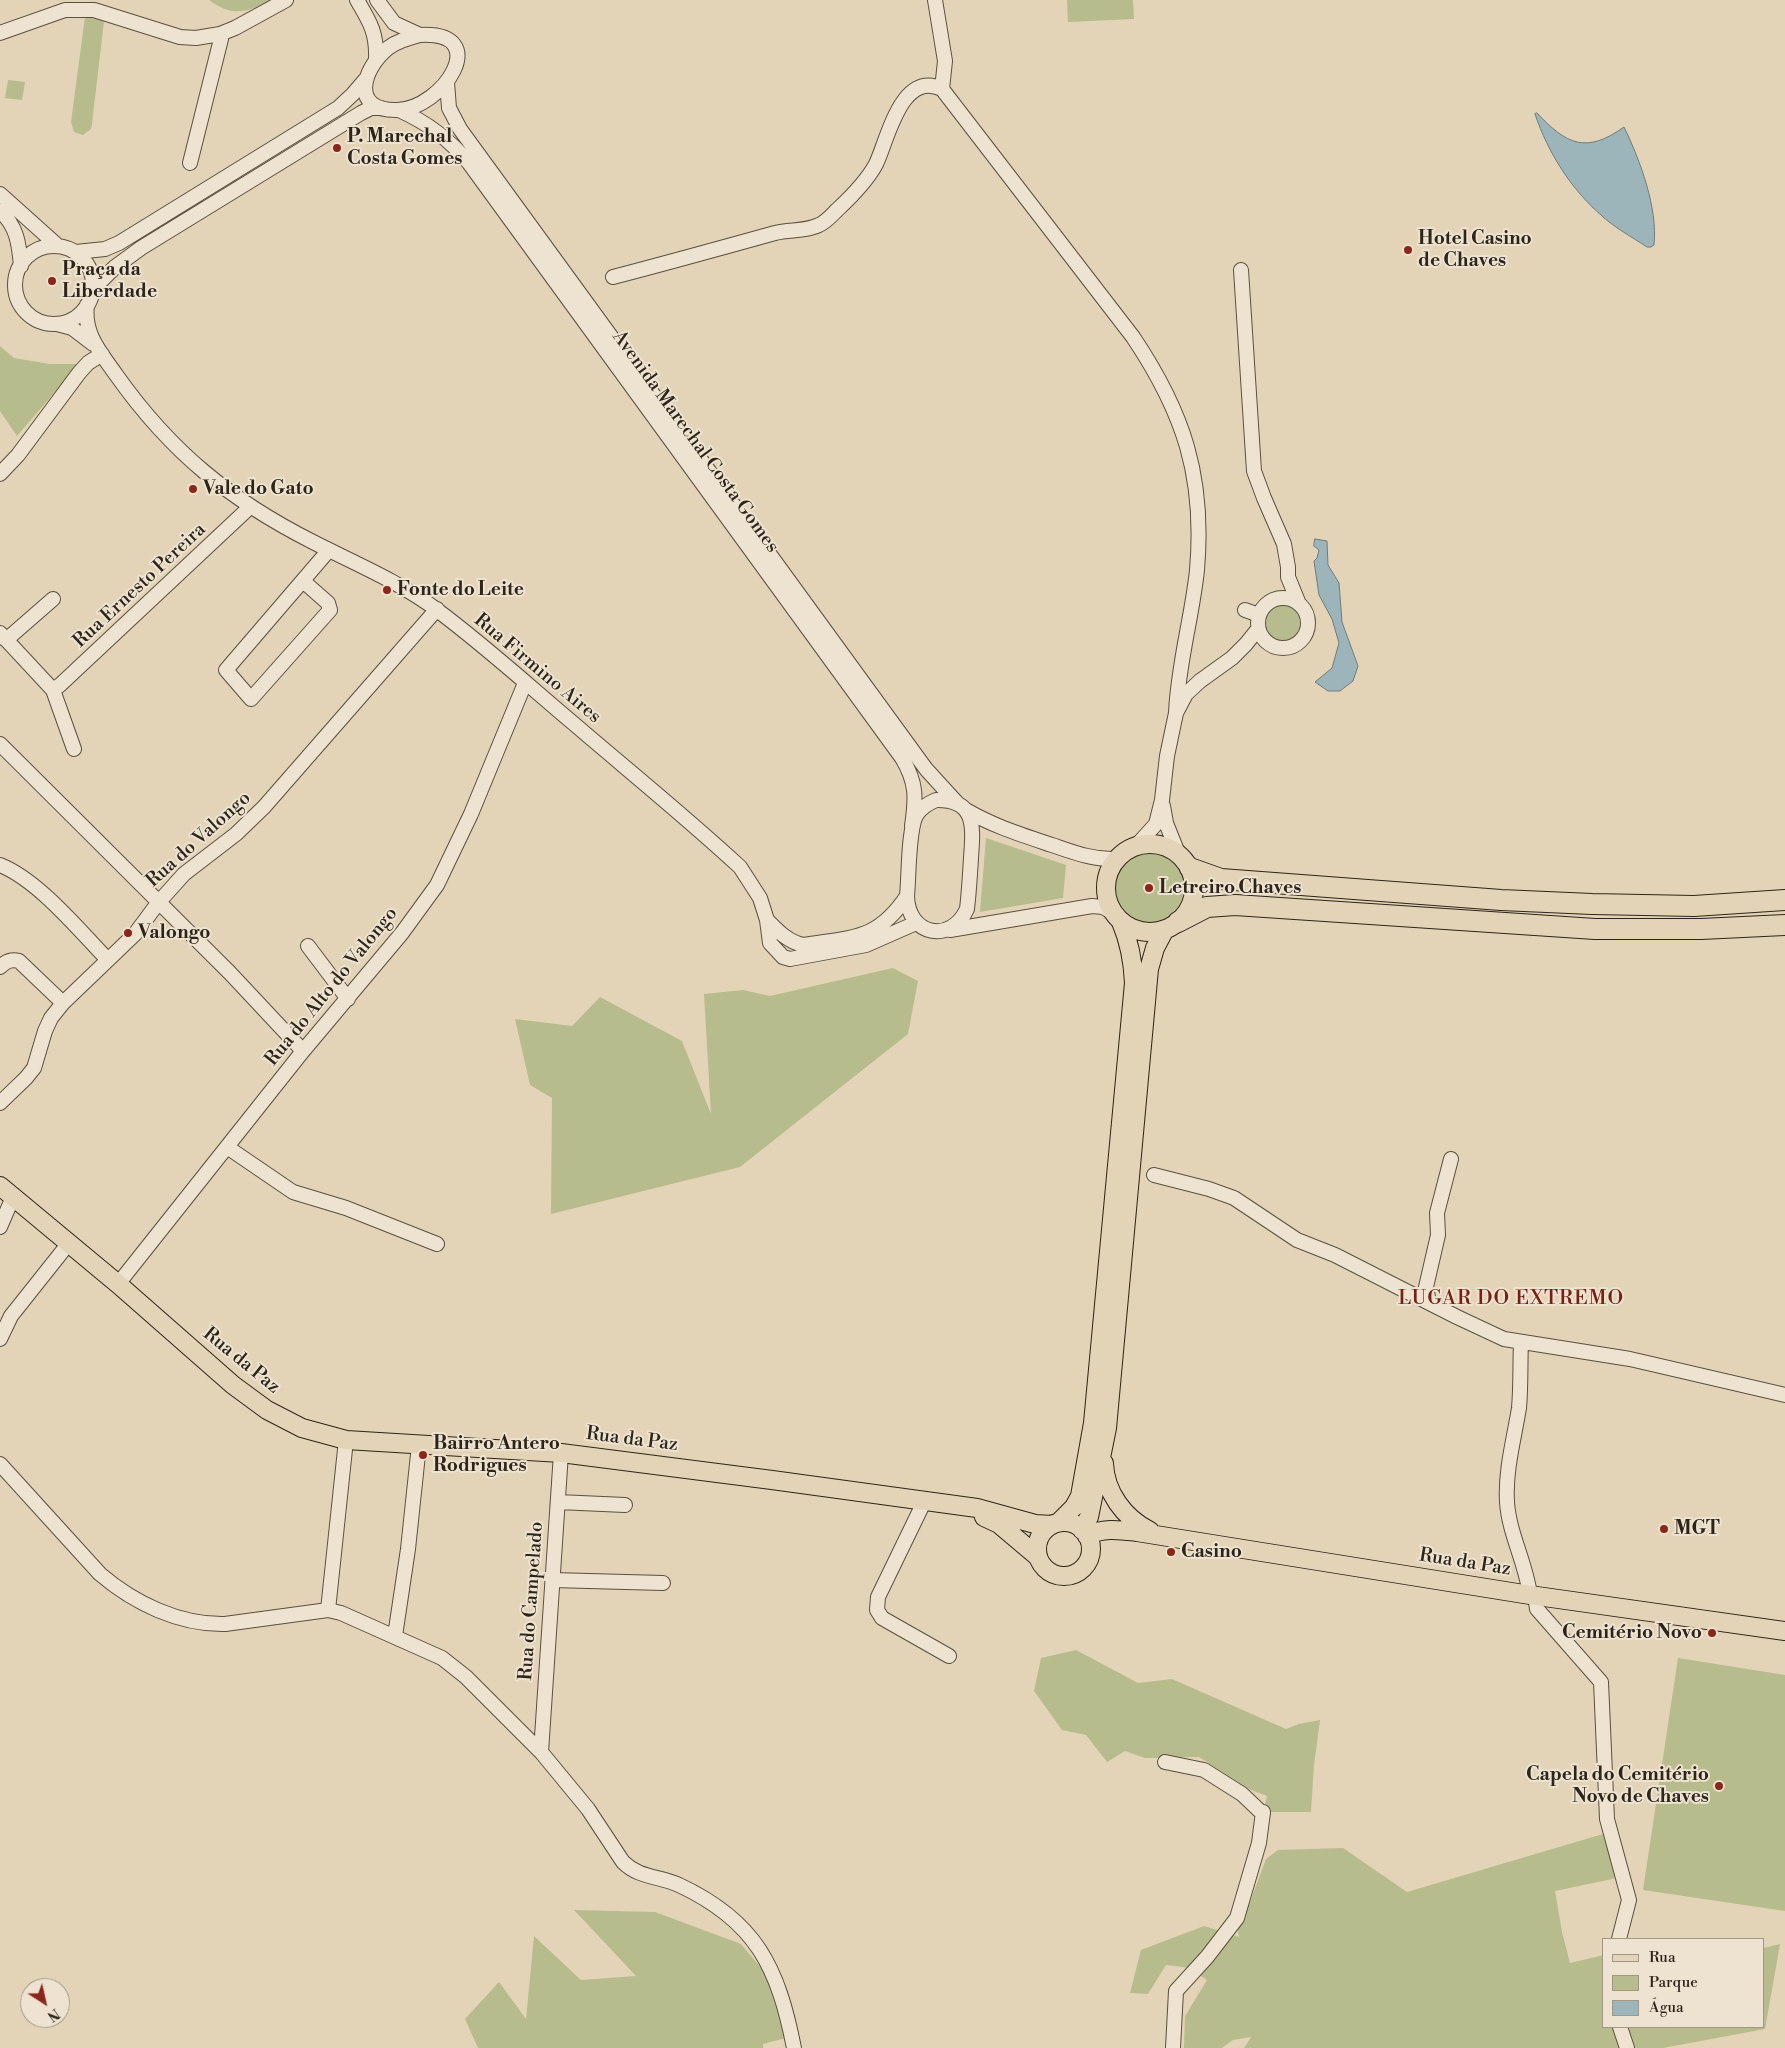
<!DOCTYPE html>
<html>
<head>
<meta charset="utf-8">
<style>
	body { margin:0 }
	#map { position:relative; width:1785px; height:2048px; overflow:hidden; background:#e3d4b7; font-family:"Libre Bodoni",serif }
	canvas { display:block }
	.legend { position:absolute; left:1602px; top:1938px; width:162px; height:90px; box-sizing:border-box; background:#ede3d0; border:1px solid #a09787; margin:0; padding:6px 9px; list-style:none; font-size:15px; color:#2d241a }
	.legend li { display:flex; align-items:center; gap:10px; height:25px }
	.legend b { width:25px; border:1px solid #a09787 }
	.north { position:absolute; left:20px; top:1978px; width:50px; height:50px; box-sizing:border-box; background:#ede3d0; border:1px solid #a09787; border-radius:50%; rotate:145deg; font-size:14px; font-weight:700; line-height:20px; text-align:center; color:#2d241a }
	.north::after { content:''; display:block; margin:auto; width:18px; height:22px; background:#8f2418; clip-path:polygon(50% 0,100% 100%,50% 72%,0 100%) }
</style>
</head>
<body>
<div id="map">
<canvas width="1785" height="2048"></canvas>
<ul class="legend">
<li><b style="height:6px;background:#e3d4b7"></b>Rua</li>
<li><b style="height:14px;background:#b7bc8c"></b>Parque</li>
<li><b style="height:14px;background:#9bb5ba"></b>Água</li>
</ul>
<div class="north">N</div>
</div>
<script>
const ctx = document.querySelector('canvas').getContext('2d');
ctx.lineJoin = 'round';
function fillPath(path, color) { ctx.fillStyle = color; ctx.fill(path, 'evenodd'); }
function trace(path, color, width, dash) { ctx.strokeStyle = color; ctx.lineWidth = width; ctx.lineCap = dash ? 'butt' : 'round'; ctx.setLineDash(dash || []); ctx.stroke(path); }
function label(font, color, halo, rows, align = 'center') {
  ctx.font = font + ' "Libre Bodoni",serif'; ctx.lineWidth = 4; ctx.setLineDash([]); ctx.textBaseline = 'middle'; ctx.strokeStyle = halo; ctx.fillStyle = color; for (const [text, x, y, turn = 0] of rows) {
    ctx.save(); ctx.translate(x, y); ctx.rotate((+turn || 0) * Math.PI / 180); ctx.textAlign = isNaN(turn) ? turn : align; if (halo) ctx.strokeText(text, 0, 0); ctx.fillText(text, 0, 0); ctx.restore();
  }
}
fillPath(new Path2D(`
	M209,0H271C247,13 232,17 209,0Z
	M1067,0H1133L1134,19L1068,22Z
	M85,17L103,19L104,21L92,124L91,129L83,135L74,132L71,122Z
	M8,80L25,82L22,100L5,98Z
	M0,346L14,358L50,364H79L17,436L0,411Z
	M1264 623a18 18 0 1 1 36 0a18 18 0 1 1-36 0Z
	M986,838L1066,865L1063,898L980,912Z
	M1114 888a35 35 0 1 1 70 0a35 35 0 1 1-70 0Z
	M893,968L918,981L908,1034L740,1167L551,1214L552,1098L530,1085L515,1019L572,1026L600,997L682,1041L711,1114L704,994L743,990L770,996Z
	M1076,1650L1138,1683L1172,1679L1286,1729L1299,1724L1320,1720L1314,1765L1311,1812H1263L1267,1796L1251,1790L1199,1757L1145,1758L1125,1751L1107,1762L1086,1735L1062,1730L1034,1691L1041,1658Z
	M1678,1658L1785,1675V1911L1643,1890Z
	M1603,1834L1617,1878L1555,1891L1562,1932L1570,1963L1604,1955V2027H1764V1948L1780,1944L1765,2029L1663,2048H1244L1251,2037L1233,2040L1222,2048H1184L1185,2016L1207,1980L1190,1968L1166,1965L1148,1994L1130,1993L1141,1950L1204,1926L1239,1937L1234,1913L1250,1902L1266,1859L1278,1850L1343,1848L1407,1892Z
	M574,1910L655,1912L741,1944L783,1994L786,2038L763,2044V2048H478L465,2019L499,1982L526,2019L534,1936L581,1980L636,1976Z`), '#b7bc8c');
const water = new Path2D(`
	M1537,113C1567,145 1586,154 1624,127C1640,160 1658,208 1654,245L1651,247H1647C1632,237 1615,228 1602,216C1571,189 1548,153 1535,114Z
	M1315,539L1327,541L1328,565L1339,583L1342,622L1358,666L1353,681L1340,691H1328L1315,682L1332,668L1339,643L1332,619L1319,595L1314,561L1317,558L1319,550L1314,546Z`);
fillPath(water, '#9bb5ba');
trace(water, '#6f7b7a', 1);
const minor = new Path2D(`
	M357,0C370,22 377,33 376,59
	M377,0L394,23L420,35
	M935,0L945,61L942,89
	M0,33L65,10H94L180,37L196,38L220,34L235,28L286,0
	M420,35C494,31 443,109 397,110C350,111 362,69 388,48C397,41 408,38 420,35Z
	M447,82L449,108L460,129L926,769L957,803
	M399,110C428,123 449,139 469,163L902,758C917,783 916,798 912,826
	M190,163L221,39L220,34
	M0,194L58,246
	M0,211C17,226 19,244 21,266
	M15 285a39 39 0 1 1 78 0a39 39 0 1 1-78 0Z
	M76,252L105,249L119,243L338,108L353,94L365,80
	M1241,270L1254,471L1264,498L1284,544L1288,567V577L1299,604
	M613,277C667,263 721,248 775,233C789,229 805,232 819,225C826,222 832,215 837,210C851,197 867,181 876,164C888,139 901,70 942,89L1133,337C1184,413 1205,477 1197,570C1192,618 1178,664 1176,713
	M93,289L115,267L141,248L361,113L371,108H381
	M87,305C83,334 101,353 117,376C171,452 230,500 313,542C354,563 400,582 437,610C484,645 528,685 573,723C629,771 686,817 740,867L760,898L767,920L770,943L783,957L790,959L866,945L916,923
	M57,324L72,328L93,344
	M0,474L18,455L79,373L88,363L102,354
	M303,581L328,603L330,610L251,699L226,670L329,550
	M1258 623a25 25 0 1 1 50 0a25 25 0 1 1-50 0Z
	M1245,610L1259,615
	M0,633L53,690L74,749
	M6,640L53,599
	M53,690L60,685L250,507
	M0,744L230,973L303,1051
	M936,800C977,799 973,828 971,858C970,875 969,892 967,909C951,944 908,936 907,896C909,878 908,827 917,814C922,807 929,803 936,800Z
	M1163,806L1166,823L1178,853
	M966,810C993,826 1022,835 1052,845C1073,852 1093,860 1116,859
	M1137,845L1156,824L1162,800L1167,756L1176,713L1186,694L1200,681L1232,658L1246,644L1258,629
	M0,865C38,880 79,930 108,960
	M767,920C778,931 788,942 803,945C852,937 877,941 907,896
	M950,930L1092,906L1103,907L1113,913
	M308,946L348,999
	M0,967C6,961 11,959 19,961L63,1003
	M0,1103L26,1078L34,1068L45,1031L51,1018L63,1003L135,934L158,903L184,874L236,834L264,807L437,609
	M227,1147L293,1192L346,1208L437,1244
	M1154,1175L1209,1189L1234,1198L1297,1240L1335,1255L1457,1317L1504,1339L1630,1359L1785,1395
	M0,1227L13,1197
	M118,1284L303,1051L402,933L437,885L471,814L525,683
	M1429,1302L1426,1287L1438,1235L1437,1213L1451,1159
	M0,1339L11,1316L69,1243
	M1521,1342C1520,1364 1521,1386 1519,1408C1514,1439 1505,1471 1507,1502C1509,1534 1526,1563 1530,1595
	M0,1464L100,1574C134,1603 179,1625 225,1624L328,1610L341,1613L442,1658L466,1677L541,1752L588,1809L623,1862C639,1878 659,1876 679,1885C756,1921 778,1967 794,2048
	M558,1502L625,1505
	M924,1502L878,1597L877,1610L882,1618L949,1656
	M552,1580L663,1583
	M1535,1595L1537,1609L1601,1682L1607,1819L1629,1900L1619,1939
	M328,1610L346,1440
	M395,1636L408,1549L419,1445
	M541,1752L561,1453
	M1165,1762L1204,1770L1242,1794L1263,1814
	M1620,2027L1627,2048
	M1173,2048L1176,1991L1207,1957L1237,1918L1259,1843L1263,1812`);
const major = new Path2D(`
	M1106 888a44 44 0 1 1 88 0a44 44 0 1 1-88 0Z
	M0,1186L118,1284L233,1385L267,1410L302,1428L346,1440L561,1453L772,1480L977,1508L1035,1524L1052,1525
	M1104,1463C1105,1492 1124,1518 1150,1531
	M984,1517L999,1524L1037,1556
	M1037 1549a27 27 0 1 1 54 0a27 27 0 1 1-54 0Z
	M1058,1523L1074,1507L1080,1496L1093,1423L1134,983C1133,961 1130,943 1121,922
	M1082,1530L1089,1517L1107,1428L1149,969L1155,948L1165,929
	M1087,1536C1102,1527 1121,1530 1137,1532L1530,1595L1785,1631`);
const highway = new Path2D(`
	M1190,868L1221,879L1501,900L1592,904L1694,906L1785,900
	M1178,922L1207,907L1235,905L1595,929H1701L1785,925`);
trace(minor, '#5a5041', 16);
trace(major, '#2d241a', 20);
trace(highway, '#2d241a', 22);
trace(minor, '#ede3d0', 14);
trace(major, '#e3d4b7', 18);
trace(highway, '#e3d4b7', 20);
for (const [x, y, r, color] of [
	[337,148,5,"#8f2418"],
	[1408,250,5,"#8f2418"],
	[52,281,5,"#8f2418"],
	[193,489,5,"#8f2418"],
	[387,590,5,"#8f2418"],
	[1149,888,5,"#8f2418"],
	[128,933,5,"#8f2418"],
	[423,1455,5,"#8f2418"],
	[1664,1529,5,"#8f2418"],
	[1171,1552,5,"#8f2418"],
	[1712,1633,5,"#8f2418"],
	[1719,1786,5,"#8f2418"]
]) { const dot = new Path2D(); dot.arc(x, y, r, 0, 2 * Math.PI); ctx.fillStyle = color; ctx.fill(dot); trace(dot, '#ede3d0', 2); }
label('bold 19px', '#2d241a', '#ede3d0', [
	["P. Marechal",347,137],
	["Costa Gomes",347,159],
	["Hotel Casino",1418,239],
	["de Chaves",1418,261],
	["Praça da",62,270],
	["Liberdade",62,292],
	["Vale do Gato",203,489],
	["Fonte do Leite",397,590],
	["Letreiro Chaves",1159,888],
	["Valongo",138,933],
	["Bairro Antero",433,1444],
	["Rodrigues",433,1466],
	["MGT",1674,1529],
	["Casino",1181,1552],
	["Cemitério Novo",1702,1633,"right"],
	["Capela do Cemitério",1709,1775,"right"],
	["Novo de Chaves",1709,1797,"right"]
], 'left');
label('19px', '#2d241a', '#ede3d0', [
	["Avenida Marechal Costa Gomes",695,442,54],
	["Rua Ernesto Pereira",140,586,-43],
	["Rua Firmino Aires",537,669,40],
	["Rua do Valongo",199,840,-42],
	["Rua do Alto do Valongo",332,987,-51],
	["Rua da Paz",241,1361,39],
	["Rua da Paz",632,1440,7],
	["Rua da Paz",1465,1563,9],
	["Rua do Campelado",532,1601,-86]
]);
ctx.letterSpacing = '1px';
label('20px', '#7a1f14', '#ede3d0', [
	["LUGAR DO EXTREMO",1511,1299]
]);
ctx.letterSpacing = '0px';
</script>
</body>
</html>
